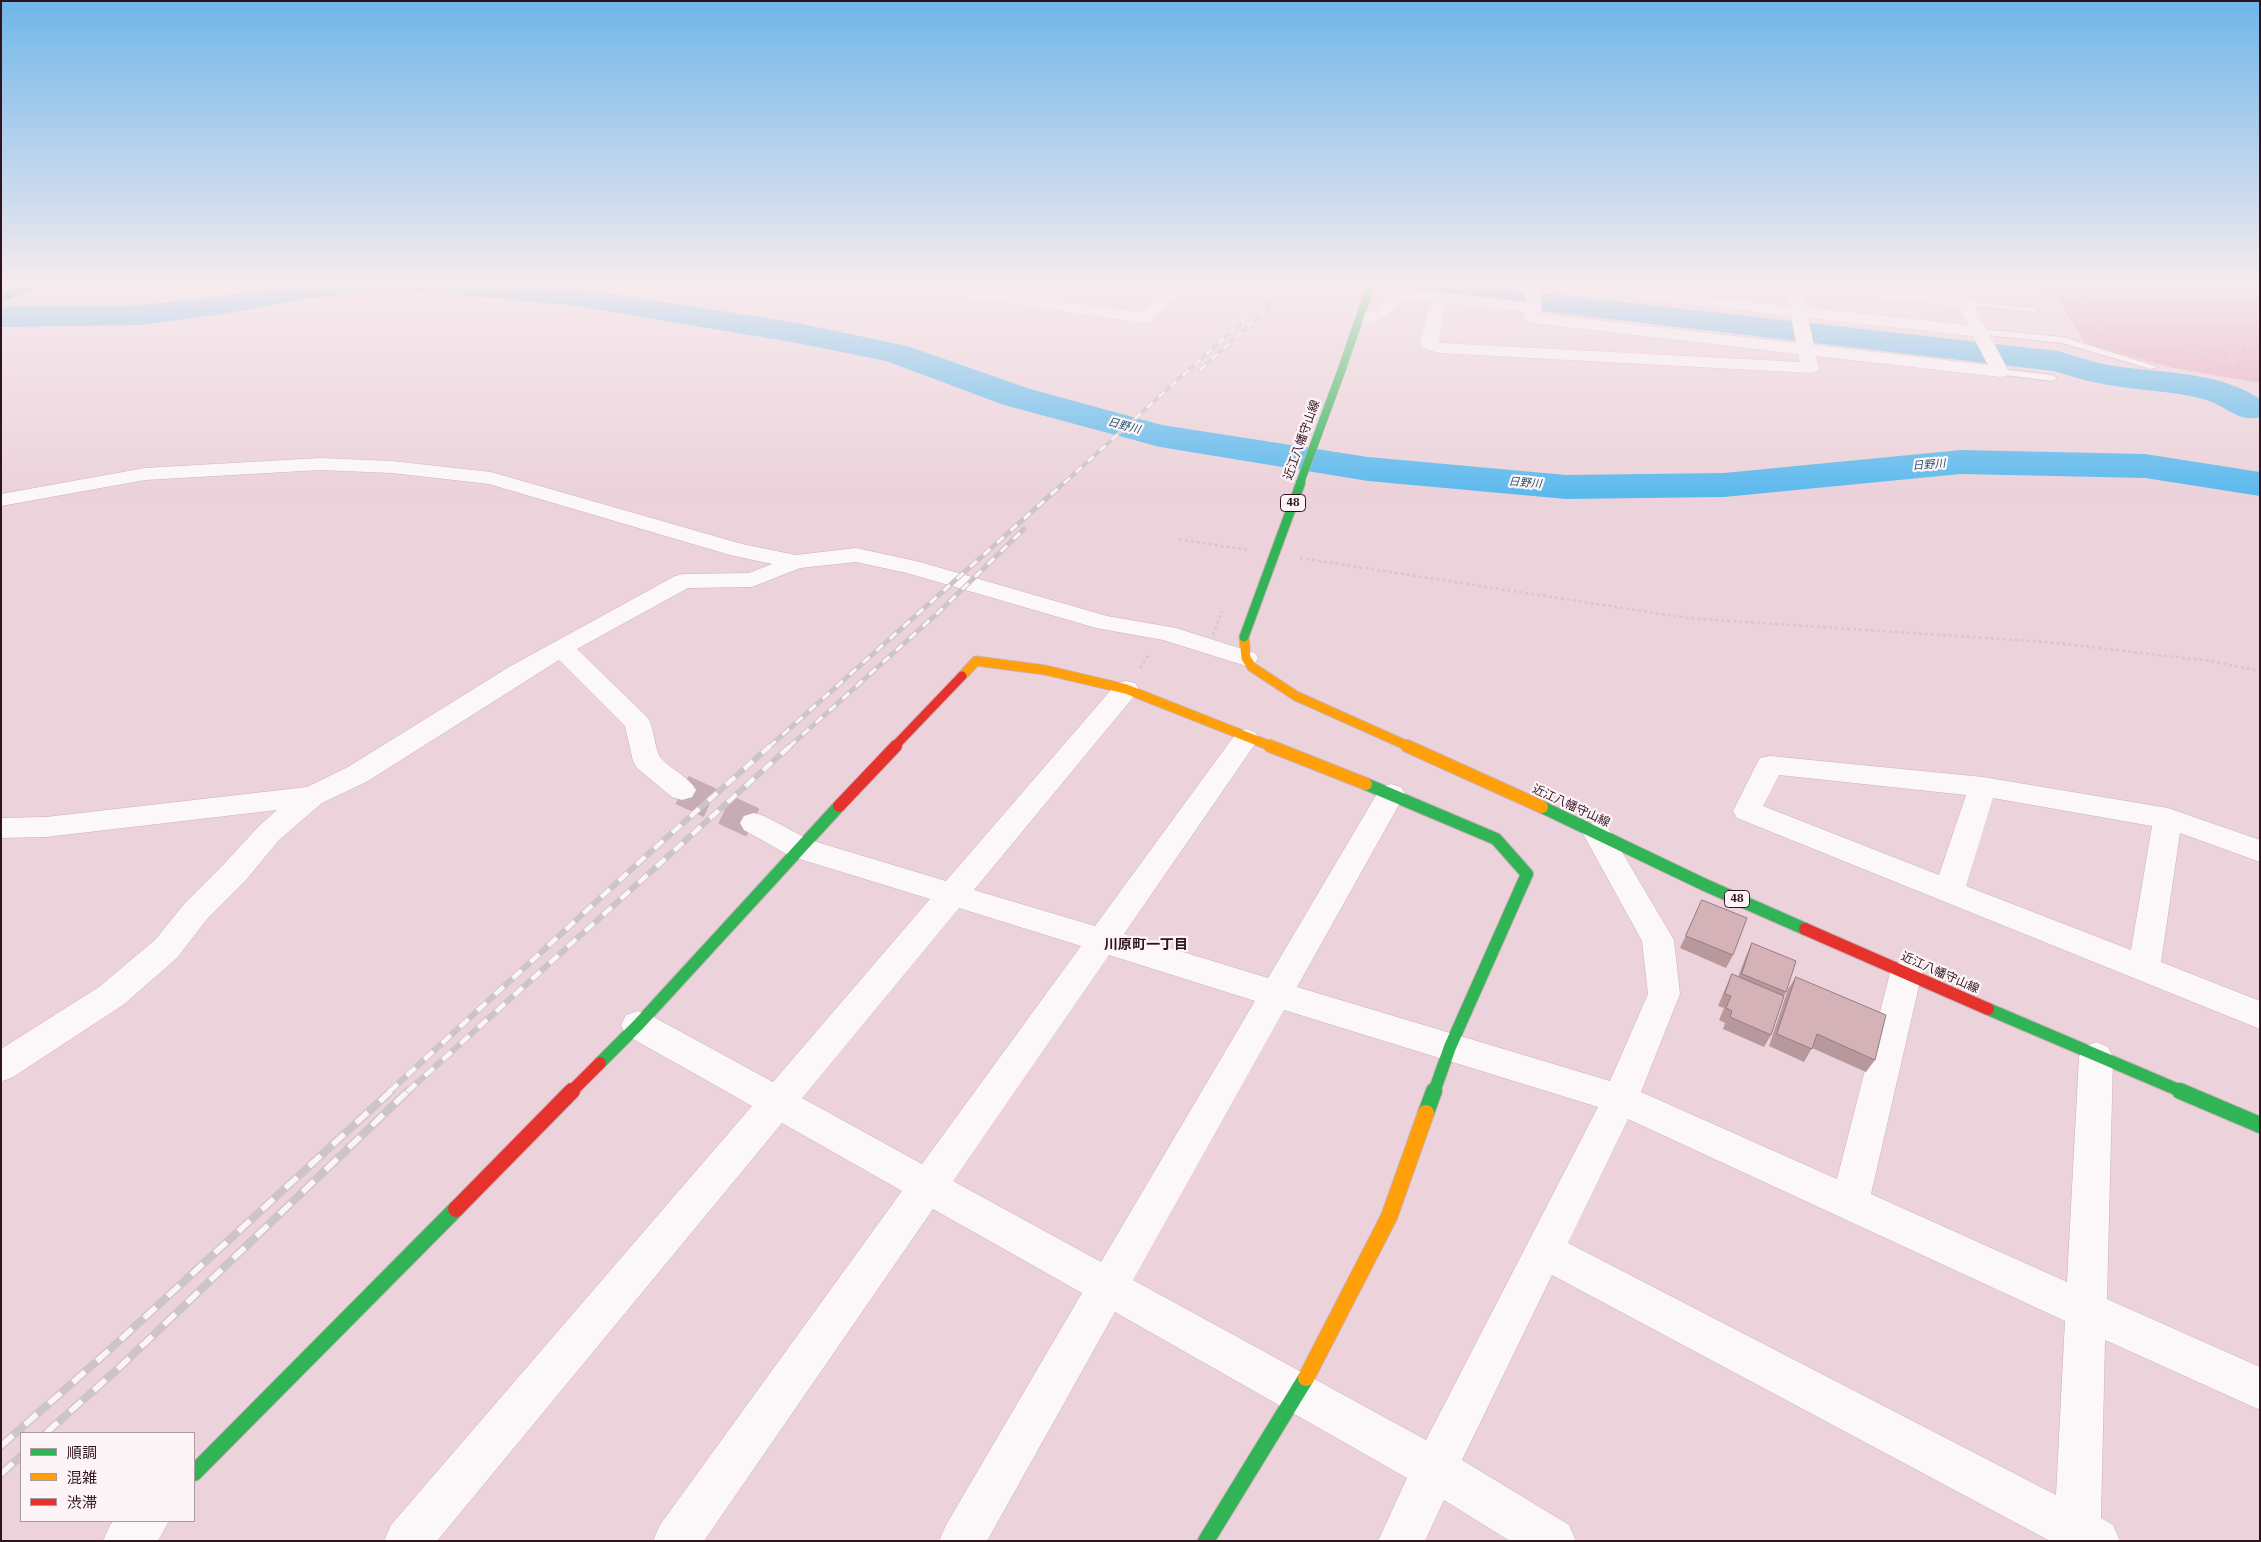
<!DOCTYPE html>
<html>
<head>
<meta charset="utf-8">
<style>
	body { margin:0 }
	#map { position:relative; width:2261px; height:1542px; overflow:hidden; background:#ecd2da; font-family:"IBM Plex Serif","Noto Sans JP",serif }
	canvas { display:block }
	.frame { position:absolute; inset:0; border:2px solid #2f131e; pointer-events:none }
	.legend { position:absolute; left:20px; top:1432px; width:175px; height:90px; box-sizing:border-box; background:#fdf4f7; border:1px solid #ab9aa0; margin:0; padding:6px 9px; list-style:none; font-size:15px; color:#2f131e }
	.legend li { display:flex; align-items:center; gap:10px; height:25px }
	.legend b { width:25px; border:1px solid #ab9aa0 }
</style>
</head>
<body>
<div id="map">
<canvas width="2261" height="1542"></canvas>
<div class="frame"></div>
<ul class="legend">
<li><b style="height:6px;background:#30b455"></b>順調</li>
<li><b style="height:6px;background:#ff9f0a"></b>混雑</li>
<li><b style="height:6px;background:#e5322d"></b>渋滞</li>
</ul>
</div>
<script>
const ctx = document.querySelector('canvas').getContext('2d');
ctx.lineJoin = 'round';
function fillPath(path, color) { ctx.fillStyle = color; ctx.fill(path, 'evenodd'); }
function trace(path, color, width, dash) { ctx.strokeStyle = color; ctx.lineWidth = width; ctx.lineCap = dash ? 'butt' : 'round'; ctx.setLineDash(dash || []); ctx.stroke(path); }
function label(font, color, halo, rows, align = 'center') {
  ctx.font = font + ' "IBM Plex Serif","Noto Sans JP",serif'; ctx.lineWidth = 4.5; ctx.setLineDash([]); ctx.textBaseline = 'middle'; ctx.strokeStyle = halo; ctx.fillStyle = color; for (const [text, x, y, turn = 0] of rows) {
    ctx.save(); ctx.translate(x, y); ctx.rotate((+turn || 0) * Math.PI / 180); ctx.textAlign = isNaN(turn) ? turn : align; if (halo) ctx.strokeText(text, 0, 0); ctx.fillText(text, 0, 0); ctx.restore();
  }
}
fillPath(new Path2D(`
	M1994,281H2222L2260,285V383L2173,368L2086,344L2054,294Z`), '#e6a7bc');
fillPath(new Path2D(`
	M307,281H500L576,288L797,323L907,346L1030,389L1162,425L1368,457L1566,475L1724,473L1961,450L2145,454L2260,472V496L2145,478L1961,474L1724,497L1566,499L1368,481L1160,447L1004,405L886,361L797,343L576,306L429,292L355,293L305,299L223,314L141,325L1,327V307L141,305L223,296Z
	M1370,281H1437L2058,351C2073,355 2088,361 2103,364C2154,374 2215,369 2260,399V417C2239,423 2226,406 2206,400C2173,390 2137,391 2103,384C2086,381 2070,376 2054,371L1438,299L1374,287Z`), '#5ab9ed');
trace(new Path2D(`
	M682,790L754,823`), '#c6acb4', 31, [31, 16]);
const lane = new Path2D(`
	M1956,285H1962L1968,301L2035,308L2039,310L2035,312L1962,305L1955,287Z
	M1981,329L2063,337L2158,367L2151,369L2062,343L1978,334L1977,332Z
	M2000,369L2052,375L2057,378L2052,381L1997,374V370Z`);
const street = new Path2D(`
	M880,281H919L1041,298L1063,281H1080L1058,301L1140,312L1175,281H1192L1150,322L1144,323L888,286L882,284Z
	M1505,281H1563L1789,306L1785,288L1763,284L1761,281H1808L1965,298L1971,300L1973,303L2009,372L2006,376L2000,377L1816,356L1819,368L1816,372L1810,373L1439,353L1423,348L1420,344L1430,301L1404,298C1387,316 1382,326 1355,320L1353,316L1355,312L1374,311L1394,290L1400,288L1525,302L1526,296ZM1534,287L1791,316L1796,343L1541,314L1542,294ZM1801,289L1959,307L1968,325L1805,307ZM1446,303L1524,312V318L1526,322L1532,323L1798,354L1800,362L1442,343L1438,342ZM1808,318L1973,336L1988,365L1814,345Z
	M320,458L392,461L491,472L742,544L796,555L856,548L920,562L1107,616L1176,628L1255,653L1258,658L1255,663L1246,666L1163,640L1096,628L907,573L856,562L800,568L752,587L688,588L577,649L647,717C655,728 654,749 661,758C671,770 688,776 696,790L692,797L682,800L672,797L637,768L633,761L625,726L559,660L368,781L322,803L279,840L246,880L207,919L177,958L123,1005L13,1077L1,1082V1049L99,987L155,940L185,903L224,864L259,826L277,810L46,837L1,838V818L46,817L307,787L348,767L509,667L675,576L683,574L749,573L772,564L730,555L489,484L392,473L320,470L145,480L1,506V494L145,468Z
	M1126,681L1135,683L1139,689L1135,695L974,890L1095,926L1237,732L1246,729L1255,732L1259,738L1255,744L1124,934L1268,978L1381,787L1391,784L1401,787L1405,794L1297,987L1610,1081L1648,994L1642,941L1582,832L1586,825L1596,822L1606,825L1674,940L1680,994L1641,1092L1837,1179L1890,973L1895,964L1906,960L1917,964L1922,973L1871,1194L2067,1282L2079,1057L2084,1047L2096,1042L2108,1047L2113,1057L2107,1299L2260,1367V1410L2105,1340L2101,1518L2113,1525L2120,1541H2050L1552,1275L1462,1460L1569,1525L1576,1541H1510L1444,1500L1425,1541H1378L1407,1478L1115,1312L987,1541H939L946,1525L1082,1293L933,1209L704,1541H653L660,1525L902,1191L782,1123L437,1541H384L391,1525L752,1106L626,1035L621,1025L626,1015L638,1011L650,1015L773,1082L930,899L790,856L744,830L740,823L744,816L754,813L764,816L810,840L946,881L1117,683ZM959,908L1081,946L922,1164L802,1098ZM1109,955L1255,1001L1101,1262L953,1181ZM1284,1010L1598,1107L1426,1440L1133,1280ZM1628,1119L2065,1321L2056,1495L1568,1243Z
	M1770,756L1983,777L2168,808L2260,840V862L2180,833L2161,962L2260,1001V1029L1737,818L1733,811L1756,765L1760,758ZM1779,775L1966,795L1939,875L1763,806ZM1993,798L2152,826L2131,950L1966,886Z
	M114,1521H169L158,1541H103L110,1525Z`);
const fastFar2 = new Path2D(`
	M1,298L44,281
	M1342,369L1372,281`);
const fastFar1 = new Path2D(`
	M1366,784L1496,839L1527,874L1450,1047L1434,1092
	M1542,807L1705,885L1805,929
	M1988,1009L2183,1092
	M600,1063L638,1025L839,806`);
const fast = new Path2D(`
	M2180,1091L2260,1125
	M1426,1113L1434,1091
	M194,1473L456,1209
	M1206,1541L1306,1378`);
const slowFar2 = new Path2D(`
	M1244,637L1246,658L1252,667L1296,696L1410,747
	M962,676L976,661L1045,670L1126,689L1273,747`);
const slowFar1 = new Path2D(`
	M1270,746L1366,784
	M1407,746L1542,807`);
const slow = new Path2D(`
	M1306,1378L1389,1217L1426,1113`);
const jamFar2 = new Path2D(`
	M894,747L962,676`);
const jamFar1 = new Path2D(`
	M839,806L896,746
	M1805,929L1988,1009
	M571,1092L600,1063`);
const jam = new Path2D(`
	M456,1209L572,1091`);
trace(lane, '#cab0b8', 2);
trace(street, '#cab0b8', 1);
trace(fastFar2, '#cab0b8', 9);
trace(fastFar1, '#cab0b8', 14);
trace(fast, '#cab0b8', 18);
trace(slowFar2, '#cab0b8', 11);
trace(slowFar1, '#cab0b8', 14);
trace(slow, '#cab0b8', 18);
trace(jamFar2, '#cab0b8', 11);
trace(jamFar1, '#cab0b8', 14);
trace(jam, '#cab0b8', 18);
trace(new Path2D(`
	M2046,281L2072,292L2084,303L2105,334
	M2173,281L2260,292
	M2141,344L2184,346L2212,359L2236,363L2227,350L2241,351L2239,346L2260,349`), '#d2cacc', 2, [2.5, 2.5]);
trace(new Path2D(`
	M1179,539L1247,550
	M1300,558L1687,618L2047,642L2210,661L2260,671
	M1140,668L1150,653`), '#d2cacc', 2.5, [3, 3]);
fillPath(lane, '#fcf8f9');
fillPath(street, '#fcf8f9');
trace(fastFar2, '#30b455', 8);
trace(fastFar1, '#30b455', 12);
trace(fast, '#30b455', 16);
trace(slowFar2, '#ff9f0a', 9);
trace(slowFar1, '#ff9f0a', 12);
trace(slow, '#ff9f0a', 16);
trace(jamFar2, '#e5322d', 9);
trace(jamFar1, '#e5322d', 12);
trace(jam, '#e5322d', 16);
const railFar3 = new Path2D(`
	M1200,370L1298,281
	M1064,483L1287,281`);
const railFar2 = new Path2D(`
	M769,747L1065,482
	M789,747L941,610L1024,529`);
const railFar1 = new Path2D(`
	M389,1092L647,855L770,746
	M407,1092L790,746`);
const rail = new Path2D(`
	M46,1433L121,1366L408,1091
	M1,1446L106,1353L391,1091
	M1,1474L21,1456`);
trace(railFar3, '#ccc4c6', 4);
trace(railFar2, '#ccc4c6', 5);
trace(railFar1, '#ccc4c6', 6);
trace(rail, '#ccc4c6', 8);
trace(railFar3, '#fdf4f7', 2.5, [8]);
trace(railFar2, '#fdf4f7', 3, [9]);
trace(railFar1, '#fdf4f7', 4.5, [12]);
trace(rail, '#fdf4f7', 5.5, [16]);
const fastBridgeFar1 = new Path2D(`
	M1300,483L1342,369`);
const fastBridge = new Path2D(`
	M1244,637L1301,482`);
trace(fastBridgeFar1, '#cab0b8', 9, []);
trace(fastBridge, '#cab0b8', 11, []);
trace(new Path2D(`
	M1213,635L1222,611`), '#d2cacc', 2.5, [3, 3]);
trace(fastBridgeFar1, '#30b455', 8);
trace(fastBridge, '#30b455', 9);
fillPath(new Path2D(`
	M1702,900L1733,955L1726,968L1680,948Z
	M1752,943L1786,992L1784,996L1771,1035L1764,1047L1723,1029L1725,1023L1719,1020L1724,1008L1718,1006L1726,987L1732,974L1738,977L1746,956Z
	M1796,977L1875,1060L1866,1072L1812,1048L1804,1062L1769,1046L1788,989Z`), '#b7999d');
const building = new Path2D(`
	M1702,900L1747,918L1733,955L1686,936Z
	M1752,943L1796,961L1786,992L1742,974Z
	M1732,974L1784,996L1771,1035L1730,1017L1732,1011L1726,1008L1731,996L1725,994Z
	M1796,977L1886,1015L1875,1060L1817,1034L1812,1049L1777,1034Z`);
fillPath(building, '#d5b2b7');
trace(building, '#957d80', 1);
const sky = ctx.createLinearGradient(0, 0, 0, 497);
sky.addColorStop(0, '#6fb6ea');
sky.addColorStop(0.57, '#f6ebee');
sky.addColorStop(1, '#f6ebee00');
ctx.fillStyle = sky;
ctx.fillRect(0, 0, 2261, 497);
label('italic 11px', '#205270', '#fdf4f7', [
	["日野川",1124,426,15],
	["日野川",1929,465,-5],
	["日野川",1525,483,5]
]);
for (const [x, y, w] of [
	[1293,503,25],
	[1737,899,25]
]) { const box = new Path2D(); box.roundRect(x - w / 2, y - 8.5, w, 17, 4); ctx.fillStyle = '#fdf4f7'; ctx.fill(box); trace(box, '#2f131e', 1); }
label('bold 11px', '#2f131e', null, [
	["48",1293,503],
	["48",1737,899]
]);
label('12px', '#2f131e', '#fdf4f7', [
	["近江八幡守山線",1302,440,-70],
	["近江八幡守山線",1571,806,25],
	["近江八幡守山線",1940,973,24]
]);
label('bold 14px', '#2f131e', '#fdf4f7', [
	["川原町一丁目",1146,945]
]);
</script>
</body>
</html>
